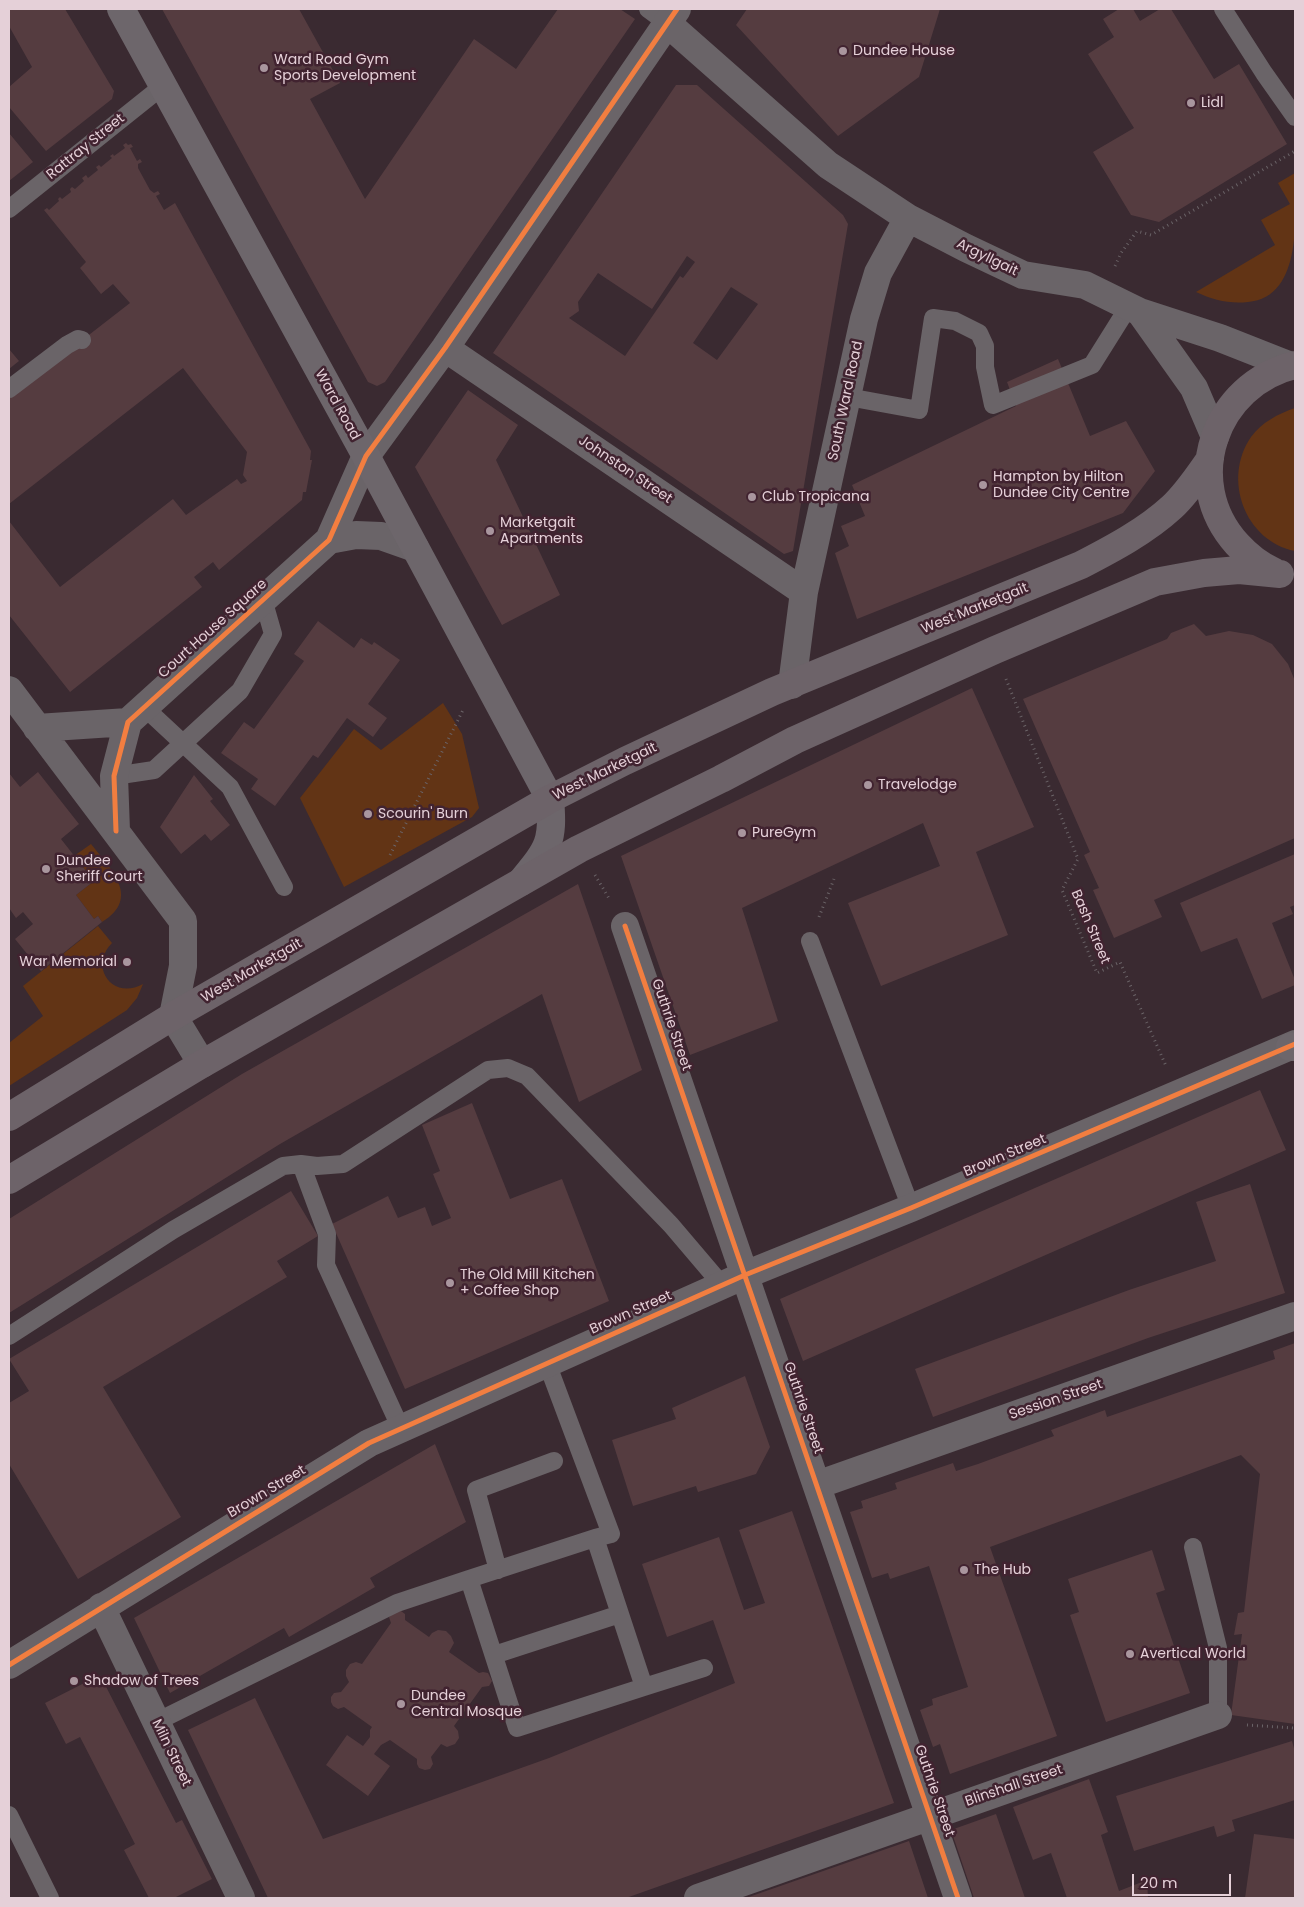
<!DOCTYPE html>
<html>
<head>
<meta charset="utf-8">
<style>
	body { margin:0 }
	#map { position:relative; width:1304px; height:1907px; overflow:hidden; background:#3a2a31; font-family:Poppins,sans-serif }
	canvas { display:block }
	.frame { position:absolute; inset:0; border:10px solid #e5d0d8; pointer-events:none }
	.scale { position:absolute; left:1132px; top:1874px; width:99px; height:22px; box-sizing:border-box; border:2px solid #e5d0d8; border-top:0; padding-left:6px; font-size:15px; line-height:18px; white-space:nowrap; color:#e5d0d8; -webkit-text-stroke:4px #412330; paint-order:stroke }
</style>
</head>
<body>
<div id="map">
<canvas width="1304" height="1907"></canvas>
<div class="frame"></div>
<div class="scale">20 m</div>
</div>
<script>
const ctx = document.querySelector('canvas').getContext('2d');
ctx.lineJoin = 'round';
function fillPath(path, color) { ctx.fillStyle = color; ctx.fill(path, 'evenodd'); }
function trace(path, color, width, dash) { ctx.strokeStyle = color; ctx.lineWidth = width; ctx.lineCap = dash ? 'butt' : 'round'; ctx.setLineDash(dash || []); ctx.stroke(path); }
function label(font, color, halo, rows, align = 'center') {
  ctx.font = font + ' Poppins,sans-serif'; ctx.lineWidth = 5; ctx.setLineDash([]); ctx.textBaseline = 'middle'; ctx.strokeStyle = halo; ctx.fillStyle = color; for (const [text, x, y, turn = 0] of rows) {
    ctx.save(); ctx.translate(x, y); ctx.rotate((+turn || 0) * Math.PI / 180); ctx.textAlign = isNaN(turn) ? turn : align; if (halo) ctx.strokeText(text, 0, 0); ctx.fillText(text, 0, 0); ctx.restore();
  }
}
fillPath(new Path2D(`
	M1295,173C1295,214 1304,297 1248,302C1229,304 1213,300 1196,292L1275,245L1261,220L1290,204L1278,183Z
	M1295,408V551C1245,541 1222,479 1251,437C1262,422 1278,414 1295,408Z
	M443,703L462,734L479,808L472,817L344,887L300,798L354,729L381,750Z
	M91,844C110,868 142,898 102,922L98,916L94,919L76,895L94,881L74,856Z
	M98,926L112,943C88,967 113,1001 143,984L137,998L127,1010L9,1086V1043L43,1016L23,986Z`), '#623415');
fillPath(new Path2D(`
	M9,9H65L114,91L112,99L46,151L9,107V87L32,67L9,26Z
	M162,9H299L340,83L310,99L365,199L474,39L516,69L558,9H620L635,19L385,382L377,386L368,382Z
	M747,9H940L919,77L838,136L736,25Z
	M1119,9H1133L1140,21L1160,9H1171L1214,79L1239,64L1287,144L1159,222L1131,215L1093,152L1134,128L1088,54L1114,37L1103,19Z
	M676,85H697L843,215L848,224L793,551L784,554L493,353ZM687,256L695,262L683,278L680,276L625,356L569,318L579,311L578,302L598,273L652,309ZM731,287L758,304L717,360L693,343Z
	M9,133L33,162L9,181Z
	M126,143L128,145L131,144L133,147L130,148L137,161L140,159L142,162L138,164V168L150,190L154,193L158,191L160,194L156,196L164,210L175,203L311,451L310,460H312L306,492H303L302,500L219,570L213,562L194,577L202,587L70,692L9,615V521L60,587L173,499L186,515L237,479L241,484L247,481L243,475L247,452L183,368L9,504V397L130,303L113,284L101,294L80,268L86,262L44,210L47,208L49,210L59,201L58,199L60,197L62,199L71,192L70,189L72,187L75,189L84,181L82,178L86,175L88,178L98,170L96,167L99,165L101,167L112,158L110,156L113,154L114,156L125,148L123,145Z
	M9,349L19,361L9,369Z
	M1058,359L1090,436L1126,421L1155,471L1123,513L857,619L835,553L849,546L841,526L865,516L852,485L1016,406L1007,382Z
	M468,390L518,425L496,460L560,595L502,625L415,467Z
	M318,621L354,648L361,638L372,645L374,642L400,660L368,704L387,718L373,737L347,718L318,758L313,755L275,806L251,789L258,779L221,753L244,722L254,729L304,661L294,654Z
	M1194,624L1206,636L1229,631L1253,635L1272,644L1288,664L1295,681V838L1154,900L1162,917L1114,938L1093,890L1099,888L1084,855L1090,852L1023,699L1167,639L1171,633Z
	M972,688L1034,827L976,852L1008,935L881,986L848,903L940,866L923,823L742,908L778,1021L690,1055L621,856Z
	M38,772L79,824L61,839L94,881L76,895L94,919L98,916L102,922L41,971L15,939L33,924L23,912L16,918L9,908V773L20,787Z
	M194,775L213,799L210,801L230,825L211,841L205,834L181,854L160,827Z
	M1295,854V905L1290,907L1293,914L1272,923L1295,980V985L1262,999L1237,938L1201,952L1180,903Z
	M578,884L642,1070L579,1102L542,994L280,1144L9,1313V1219L242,1074Z
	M1260,1090L1286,1150L803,1361L780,1299Z
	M472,1103L510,1199L562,1179L609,1301L405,1389L332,1224L388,1196L398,1218L425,1207L432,1226L451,1218L433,1174L440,1171L422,1125Z
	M1250,1184L1285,1293L1148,1338L933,1417L915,1369L1129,1290L1216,1261L1196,1202Z
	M291,1191L318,1236L277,1261L287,1277L103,1387L181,1517L78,1579L9,1464V1403L29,1391L9,1359Z
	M1295,1343V1724L1231,1715L1242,1634L1234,1635L1238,1613L1244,1612L1260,1474L1241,1455L990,1547L1057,1736L950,1774L940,1744L933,1747L920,1710L933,1705L932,1699L968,1687L929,1566L890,1579L888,1573L872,1578L850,1512L863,1508L861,1501L897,1489L895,1483L953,1463L956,1471L978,1464L1054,1436L1051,1430L1105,1410L1107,1417L1275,1359L1273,1351Z
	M745,1376L770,1447L756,1474L698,1492L696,1486L633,1506L612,1440L676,1419L672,1408Z
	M435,1444L466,1522L370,1578L375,1587L289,1637L284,1628L170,1693L134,1618Z
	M792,1511L894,1803L626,1898H268L188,1730L255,1698L323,1839L549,1758L735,1683L713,1620L667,1637L642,1564L719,1537L744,1610L765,1603L739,1530Z
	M1152,1550L1165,1590L1156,1593L1190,1693L1106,1722L1070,1615L1079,1612L1068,1579Z
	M396,1611H401L405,1614V1620L429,1637L432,1633L438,1630L446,1631L451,1636L454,1643L449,1652L479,1673L483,1672L488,1673L492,1681L489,1686L482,1687L454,1726L458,1731L459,1738L455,1744L447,1747L441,1744L431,1757L433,1764L430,1769L425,1770L419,1768L417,1764V1759L390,1740L381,1745L374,1754L390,1766L368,1796L326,1765L347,1735L363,1746L370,1737V1730L372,1727L344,1707L338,1709L333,1706L331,1702V1697L334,1693L341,1692L349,1682L346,1676V1670L350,1664L356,1662L362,1664L391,1623L389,1617Z
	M100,1675L176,1823L182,1820L212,1879L174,1898H149L124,1850L135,1844L80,1737L66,1744L45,1703Z
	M1292,1741L1295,1752V1800L1232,1820L1235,1831L1217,1837L1214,1826L1134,1851L1116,1796Z
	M1089,1779L1108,1832L1101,1835L1119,1891L1147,1880L1148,1898H1067L1051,1853L1033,1860L1013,1807Z
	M996,1814L1025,1898H974L951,1830Z
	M1254,1834L1295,1839V1898H1245Z
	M909,1841L928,1898H746Z`), '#553c40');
trace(new Path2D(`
	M1115,266L1121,253L1137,231L1151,235L1295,151
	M1006,679L1078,859L1062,890L1097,973L1120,962L1166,1066
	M390,855L463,710
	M595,875L610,900
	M819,917L834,879
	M1247,1725L1293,1728L1295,1730`), '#6a6367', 3, [1, 4]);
trace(new Path2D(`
	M648,9L667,23
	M1223,9L1264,73L1295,117
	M9,209L164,85
	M9,389L67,345L78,339L82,340
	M848,397L919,410L933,318L955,321L979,333L985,346V367L993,405L1092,365L1129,306
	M144,707L230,787L284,887
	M114,776L154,770L240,691L273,634L263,599
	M810,941L911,1208
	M301,1164L327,1234L326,1265L401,1429
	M9,1336L173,1230L283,1166L301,1164L317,1166L343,1164L488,1070L508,1068L527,1076L671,1225L722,1285
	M547,1363L611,1534L595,1538
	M595,1538L644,1687L517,1728L469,1579Z
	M1193,1547L1218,1648V1715
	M498,1570L476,1490L554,1461
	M494,1655L620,1614
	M644,1687L704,1668
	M156,1722L397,1603L469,1579
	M9,1815L50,1898`), '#6a6468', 18);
trace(new Path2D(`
	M667,23L828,165L908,218L966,248L1023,275L1085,285L1140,312L1220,338L1291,366
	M1140,312L1194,388L1215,437
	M445,348L804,592
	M329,540L356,535L381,536L415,548
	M792,685L804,592L864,319L878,273L908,218
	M9,690L183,921V966L173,1016L202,1064
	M37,728L128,722
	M116,831L114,776L128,722L329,540L366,456L445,348L677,9
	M625,926L958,1898
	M817,1485L1295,1316
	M101,1607L241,1898
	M9,1665L369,1443L745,1275L911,1208L1295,1044
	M698,1898L1218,1715`), '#6a6468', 28);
trace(new Path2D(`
	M121,9L366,456L550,799C554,843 548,849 521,882
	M1290,1047H1295`), '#6d666b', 28);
trace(new Path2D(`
	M1273,571C1259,565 1247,555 1237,544C1180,481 1215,384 1295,365
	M9,1117L173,1016L550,799L625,761L772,692L1081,565C1112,549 1146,531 1172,507C1187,493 1198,476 1210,459
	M9,1180L202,1064L579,849L721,779L795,740L995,650L1155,582L1204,573L1239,570L1280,574`), '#6d6369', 28);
trace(new Path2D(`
	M116,831L114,776L128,722L329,540L366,456L445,348L677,9
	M625,926L958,1898
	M9,1665L369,1443L745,1275L911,1208L1295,1044`), '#f27e40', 5);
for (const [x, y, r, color] of [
	[843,51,5,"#a9969e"],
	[264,68,5,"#a9969e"],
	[1191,103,5,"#a9969e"],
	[983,485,5,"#a9969e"],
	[752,497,5,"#a9969e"],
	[490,531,5,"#a9969e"],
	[868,785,5,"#a9969e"],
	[368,814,5,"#a9969e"],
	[742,833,5,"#a9969e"],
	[46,869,5,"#a9969e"],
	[127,962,5,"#a9969e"],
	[450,1283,5,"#a9969e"],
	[964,1570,5,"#a9969e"],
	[1130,1654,5,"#a9969e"],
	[74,1681,5,"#a9969e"],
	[401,1704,5,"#a9969e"]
]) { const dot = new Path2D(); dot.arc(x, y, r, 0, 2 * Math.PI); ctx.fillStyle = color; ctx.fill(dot); trace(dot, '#412330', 2); }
label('14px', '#e5d0d8', '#412330', [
	["Dundee House",853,51],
	["Ward Road Gym",274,60],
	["Sports Development",274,76],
	["Lidl",1201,103],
	["Hampton by Hilton",993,477],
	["Dundee City Centre",993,493],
	["Club Tropicana",762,497],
	["Marketgait",500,523],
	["Apartments",500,539],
	["Travelodge",878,785],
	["Scourin' Burn",378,814],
	["PureGym",752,833],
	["Dundee",56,861],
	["Sheriff Court",56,877],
	["War Memorial",117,962,"right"],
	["The Old Mill Kitchen",460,1275],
	["+ Coffee Shop",460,1291],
	["The Hub",974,1570],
	["Avertical World",1140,1654],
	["Shadow of Trees",84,1681],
	["Dundee",411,1696],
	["Central Mosque",411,1712]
], 'left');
label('14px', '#e5d0d8', '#412330', [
	["Rattray Street",86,147,-39],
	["Argyllgait",987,258,26],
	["South Ward Road",846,401,-78],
	["Ward Road",337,405,61],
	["Johnston Street",625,470,34],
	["West Marketgait",975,609,-22],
	["Court House Square",213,629,-42],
	["West Marketgait",605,772,-26],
	["Bash Street",1090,927,67],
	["West Marketgait",252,971,-30],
	["Guthrie Street",671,1025,71],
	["Brown Street",1005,1156,-23],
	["Brown Street",631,1313,-24],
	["Session Street",1056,1400,-19],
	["Guthrie Street",803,1408,71],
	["Brown Street",267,1492,-31],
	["Miln Street",171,1753,64],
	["Blinshall Street",1014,1786,-19],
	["Guthrie Street",934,1791,71]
]);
</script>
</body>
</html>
